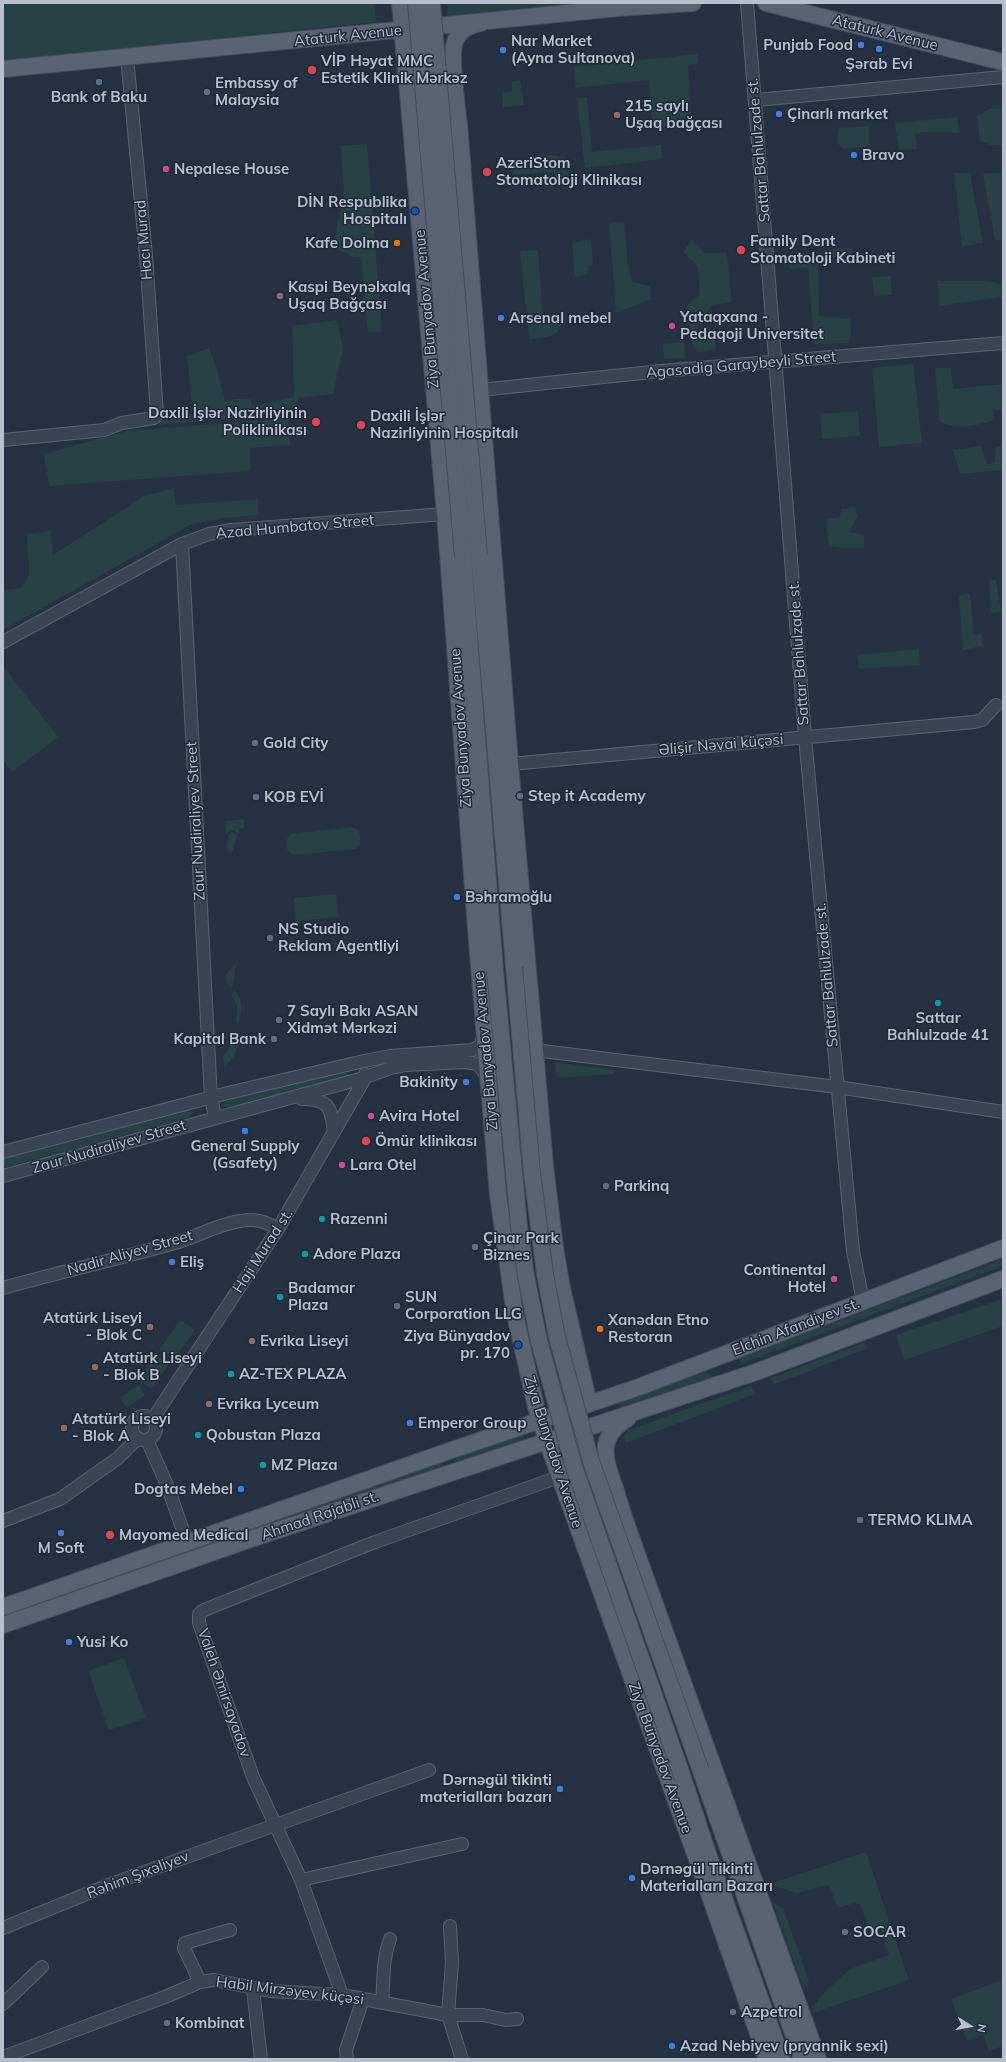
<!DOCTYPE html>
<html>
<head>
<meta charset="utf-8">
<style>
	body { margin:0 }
	#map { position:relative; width:1006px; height:2062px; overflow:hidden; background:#263244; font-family:Mulish,sans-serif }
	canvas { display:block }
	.frame { position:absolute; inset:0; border:4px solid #b8bfcd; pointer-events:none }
	.north { position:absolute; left:950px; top:2006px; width:40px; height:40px; -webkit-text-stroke:3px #1f2939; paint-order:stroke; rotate:101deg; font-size:11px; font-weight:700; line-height:16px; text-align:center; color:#b8bfcd }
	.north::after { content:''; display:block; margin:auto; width:14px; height:18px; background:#b8bfcd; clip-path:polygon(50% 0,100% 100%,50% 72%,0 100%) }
</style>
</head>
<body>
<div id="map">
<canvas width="1006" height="2062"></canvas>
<div class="frame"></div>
<div class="north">N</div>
</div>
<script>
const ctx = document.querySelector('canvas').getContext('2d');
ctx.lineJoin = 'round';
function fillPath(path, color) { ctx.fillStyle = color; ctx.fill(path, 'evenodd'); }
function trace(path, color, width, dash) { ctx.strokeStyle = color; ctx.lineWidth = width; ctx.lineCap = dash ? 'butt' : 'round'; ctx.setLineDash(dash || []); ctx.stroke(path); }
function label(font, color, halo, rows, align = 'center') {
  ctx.font = font + ' Mulish,sans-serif'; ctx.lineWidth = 3; ctx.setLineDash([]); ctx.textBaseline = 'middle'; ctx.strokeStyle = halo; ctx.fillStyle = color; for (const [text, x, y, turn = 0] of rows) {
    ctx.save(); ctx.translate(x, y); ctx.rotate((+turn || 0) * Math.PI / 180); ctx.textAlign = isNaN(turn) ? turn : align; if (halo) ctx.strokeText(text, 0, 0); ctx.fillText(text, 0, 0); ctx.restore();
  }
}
fillPath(new Path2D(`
	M3,3H375L376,22L3,61Z
	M446,3H583L448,20Z
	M697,54L698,63L688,65L691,115L682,120V125L652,128L649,80L576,88L574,67Z
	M520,80L524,105L503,107L502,93L512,91V82Z
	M587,97L592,152L661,145L662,159L585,168L577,98Z
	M1003,108V145H991L980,141L977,116L989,109Z
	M957,117L960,133C944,133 930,131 915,133L917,149L899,150L895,123Z
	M869,126V146L844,149L837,143L839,128Z
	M367,144L382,332L368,333L361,257H352L333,246L344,192L341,146Z
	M539,153L565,157L570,184L559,182L553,172L513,175L512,159L534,161Z
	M1003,172V240H995L983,174Z
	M954,173H970L983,243L962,246Z
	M624,222L628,268L633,282L650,286L651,299L616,313L609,223Z
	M591,239L593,264L588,266L587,275L575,277L572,243Z
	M692,239L704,253H727L732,302L712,305L698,326L700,332L715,335L716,349L698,352L691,342L687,306L700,294L698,266L683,252Z
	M852,248V256L824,257V250Z
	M538,250L543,319L564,317C561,338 547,337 529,339L520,251Z
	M816,252L818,263L819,316L850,319L851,337L848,343L814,344L808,268L790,269L789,255Z
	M891,276L892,295L874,296L872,277Z
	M938,281H988L1003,285V297L939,306Z
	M337,320L343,349L333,394L299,398L294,412L160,425V417L193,414L187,356L209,348L217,369L225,401L236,399H250L252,406L294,397L292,326Z
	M684,342L685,358L664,359L663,344Z
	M913,364L922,443L879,447L872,368Z
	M935,368H951L953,389L1003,384V409L994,411L992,421C973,426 959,430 940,422Z
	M858,411L860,436L822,439L820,414Z
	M288,418L290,445L250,448V471L49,486L44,454L127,431Z
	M981,446L987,464L995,463L996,447L1003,446V470L960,474L953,450Z
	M174,488L176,505L258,499V515L224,518L190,525L3,630V590L22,588L29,574L27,534L51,531L53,555L144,496Z
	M855,507L857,517L850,532L864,535V548H844L829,546L826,519L840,517L841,509Z
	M989,579L996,581L1001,612L991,613Z
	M970,593L974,635L982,634V646L963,650L959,595Z
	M919,649L920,665L859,669L857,655Z
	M3,666L58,737L12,772L3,760Z
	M244,819V828L239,829V834L233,830L226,834V821Z
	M353,827L359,830C360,837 363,845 355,849L294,855L290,854L287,849V839L291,834Z
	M231,832L237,835L233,851H229L227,849L229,834Z
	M336,894L338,917L296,921L294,898Z
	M236,962L233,985L231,987L226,982V975Z
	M235,990C244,1003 242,1011 238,1025L236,1020L237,1005L232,995Z
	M233,1041L238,1043C237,1054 231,1060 224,1068L223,1055L228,1051L230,1044Z
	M555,1062L615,1070L614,1074L556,1078Z
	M342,1071L354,1078L230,1108L222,1106L228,1099Z
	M186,1111L194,1113L188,1118L3,1168V1159Z
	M1003,1259V1266L741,1364L739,1358Z
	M1003,1299V1326L904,1360L896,1335Z
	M180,1320L195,1330L174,1359L160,1349Z
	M865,1342L868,1348L773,1385L771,1378Z
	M156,1355L169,1364L152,1389L139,1380Z
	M703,1369L706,1373L718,1378L621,1410L619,1403Z
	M138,1385L145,1395L127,1408L120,1398Z
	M751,1386L755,1394L626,1443L623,1437L628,1430Z
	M139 1428a6 6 0 1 1 12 0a6 6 0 1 1-12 0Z
	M522,1433L524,1439L457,1462L456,1456Z
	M442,1462L445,1468L270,1525L268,1519Z
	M248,1525L250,1531L3,1621V1614Z
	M124,1658L146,1718L109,1730L88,1671Z
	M866,1852L909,1980L813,2013L812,2010L820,1997L850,1969L889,1955L881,1929L871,1932L860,1905L856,1903L840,1907L837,1906L830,1887L826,1885L797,1893L766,1883L775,1882Z
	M773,1903L783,1908L809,1981L804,1989Z
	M1003,1980V2046L989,2051L983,2035L967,2041L951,1999Z`), '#284145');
const minor = new Path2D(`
	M747,3L805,737L853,1251L863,1301
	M756,100L1003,77
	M480,390L661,371L1003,343
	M3,440L104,430L122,423L154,418L157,414L146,255L127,57
	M182,544L211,1098L215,1117
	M3,642L182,544L209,534L231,530L445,514
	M510,764L974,722L982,720L996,705
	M534,1050L837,1087L1003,1112
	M302,1099C330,1099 331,1108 334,1132
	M3,1152L228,1093L364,1061L390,1056L472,1050L481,1045L484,1034
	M3,1176L360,1079L391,1068L406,1065L465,1062L478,1064L488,1078
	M3,1288C60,1272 118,1259 175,1243C197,1237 217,1224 241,1221C256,1218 266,1222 278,1229
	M132 1428a12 12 0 1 1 24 0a12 12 0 1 1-24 0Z
	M152,1420L278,1229L365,1078V1074
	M147,1440L167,1485L187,1542
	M3,1521L60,1499L118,1458L137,1439
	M301,1880L462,1844
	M450,1926L452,1963L448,2015L462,2059
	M3,1928L111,1884L429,1770
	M200,1982L184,1948L185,1943L230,1930
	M253,1989L261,2059
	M342,1995L301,1880L253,1777L199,1623V1614L204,1610L375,1542L559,1477
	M382,2003C384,1980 382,1960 390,1939
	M3,2004L42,1967
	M3,2057L165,1997L200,1982L214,1980L270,1991L342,1995L448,2015H483L506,2020L517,2019
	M347,2059L346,2050L363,1999`);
const major = new Path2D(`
	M400,3L445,514L476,929L498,1195L515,1315L536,1407L547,1441L698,1862L767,2059
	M766,3L1003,62
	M484,22C472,25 463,27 456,39C449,51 457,108 459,124L510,764L545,1165L555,1248L562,1288L589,1404
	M3,69L618,8L693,3
	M479,555L514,967
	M463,557L495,970
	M628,1418C597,1437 604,1457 614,1485C618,1499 623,1513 627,1526L818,2059
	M3,1607L449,1451L639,1387L1003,1248
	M3,1625L257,1537L756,1372L1003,1279
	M701,1771L802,2059
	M683,1778L707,1851L782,2059`);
trace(minor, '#596271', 14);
trace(major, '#444d5d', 18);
trace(minor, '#3b4454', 12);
trace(major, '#596373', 16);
const majorBridge = new Path2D(`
	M416,3L463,557
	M432,3L479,555
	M514,967L532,1173L545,1274L557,1337L591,1461L701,1771
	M495,970L519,1226L526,1276L539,1341L574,1467L683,1778`);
trace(majorBridge, '#444d5d', 18, []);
trace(majorBridge, '#596373', 16);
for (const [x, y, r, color] of [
	[861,45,4,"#3f7fe0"],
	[879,49,4,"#3f7fe0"],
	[503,50,4,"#3f7fe0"],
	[312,70,5,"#e0444e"],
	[99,82,4,"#5c6f8a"],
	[207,92,4,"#5c6f8a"],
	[779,114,4,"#3f7fe0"],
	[617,115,4,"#8d6e63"],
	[854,155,4,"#3f7fe0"],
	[166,169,4,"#d1479c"],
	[487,172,5,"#e0444e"],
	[415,211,4,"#1a4fb4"],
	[397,243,4,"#e8710a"],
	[741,250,5,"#e0444e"],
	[280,296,4,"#8d6e63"],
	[501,318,4,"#3f7fe0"],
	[672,326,4,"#d1479c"],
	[316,422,5,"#e0444e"],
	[361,425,5,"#e0444e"],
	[255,743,4,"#5c6f8a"],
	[520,796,4,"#5c6f8a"],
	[256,797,4,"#5c6f8a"],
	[457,897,4,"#3f7fe0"],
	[270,938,4,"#5c6f8a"],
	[938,1003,4,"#0f9aa8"],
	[279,1020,4,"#5c6f8a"],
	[274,1039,4,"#5c6f8a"],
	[466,1082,4,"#3f7fe0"],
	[371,1116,4,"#d1479c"],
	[245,1131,4,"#3f7fe0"],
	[366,1141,5,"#e0444e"],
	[342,1165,4,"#d1479c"],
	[606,1186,4,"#5c6f8a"],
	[322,1219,4,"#0f9aa8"],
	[475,1247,4,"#5c6f8a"],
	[305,1254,4,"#0f9aa8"],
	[172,1262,4,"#3f7fe0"],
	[834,1279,4,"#d1479c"],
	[280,1297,4,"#0f9aa8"],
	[397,1306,4,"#5c6f8a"],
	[150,1327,4,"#8d6e63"],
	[600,1329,4,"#e8710a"],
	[252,1341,4,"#8d6e63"],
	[518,1345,4,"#1a4fb4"],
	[95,1367,4,"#8d6e63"],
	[231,1374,4,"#0f9aa8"],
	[209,1404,4,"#8d6e63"],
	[410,1423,4,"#3f7fe0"],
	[64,1428,4,"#8d6e63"],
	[198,1435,4,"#0f9aa8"],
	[263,1465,4,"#0f9aa8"],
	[241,1489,4,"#3f7fe0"],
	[860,1520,4,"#5c6f8a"],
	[61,1533,4,"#3f7fe0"],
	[110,1535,5,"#e0444e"],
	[69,1642,4,"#3f7fe0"],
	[560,1789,4,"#3f7fe0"],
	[632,1878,4,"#3f7fe0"],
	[845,1932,4,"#5c6f8a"],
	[733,2012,4,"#5c6f8a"],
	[167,2023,4,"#5c6f8a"],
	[672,2046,4,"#3f7fe0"]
]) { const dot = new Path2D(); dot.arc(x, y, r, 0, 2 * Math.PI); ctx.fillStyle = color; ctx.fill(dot); trace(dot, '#1f2939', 1.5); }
label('15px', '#b8bfcd', '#1f2939', [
	["Ataturk Avenue",885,33,14],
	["Ataturk Avenue",348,36,-6],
	["Sattar Bahlulzade st.",759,150,-95],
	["Hacı Murad",144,240,-95],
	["Ziya Bunyadov Avenue",427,309,-95],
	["Agasadig Garaybeyli Street",741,365,-5],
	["Azad Humbatov Street",295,527,-5],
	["Sattar Bahlulzade st.",799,653,-94],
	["Ziya Bunyadov Avenue",461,728,-94],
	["Əlişir Nəvai küçəsi",721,745,-5],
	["Zaur Nudiraliyev Street",196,821,-93],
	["Sattar Bahlulzade st.",827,975,-95],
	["Ziya Bunyadov Avenue",486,1051,-95],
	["Zaur Nudiraliyev Street",109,1147,-16],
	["Haji Murad st.",263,1251,-57],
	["Nadir Aliyev Street",130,1253,-16],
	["Elchin Afandiyev st.",796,1327,-21],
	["Ziya Bunyadov Avenue",553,1452,72],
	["Ahmad Rajabli st.",320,1516,-19],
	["Valeh Əmirsayadov",224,1693,71],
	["Ziya Bunyadov Avenue",660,1758,70],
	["Rəhim Şıxəliyev",138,1875,-21],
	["Habil Mirzəyev küçəsi",290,1991,7]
]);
label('bold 15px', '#b8bfcd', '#1f2939', [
	["Nar Market",511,41],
	["(Ayna Sultanova)",511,58],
	["Punjab Food",853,45,"right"],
	["VİP Həyat MMC",321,61],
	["Estetik Klinik Mərkəz",321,78],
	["Şərab Evi",879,64,"center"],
	["Embassy of",215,83],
	["Malaysia",215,100],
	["Bank of Baku",99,97,"center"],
	["215 saylı",625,106],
	["Uşaq bağçası",625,123],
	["Çinarlı market",787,114],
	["Bravo",862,155],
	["AzeriStom",496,163],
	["Stomatoloji Klinikası",496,180],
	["Nepalese House",174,169],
	["DİN Respublika",407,202,"right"],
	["Hospitalı",407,219,"right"],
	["Family Dent",750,241],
	["Stomatoloji Kabineti",750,258],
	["Kafe Dolma",389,243,"right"],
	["Kaspi Beynəlxalq",288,287],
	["Uşaq Bağçası",288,304],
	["Yataqxana -",680,317],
	["Pedaqoji Universitet",680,334],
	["Arsenal mebel",509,318],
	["Daxili İşlər Nazirliyinin",307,413,"right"],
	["Poliklinikası",307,430,"right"],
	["Daxili İşlər",370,416],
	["Nazirliyinin Hospitalı",370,433],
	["Gold City",263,743],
	["Step it Academy",528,796],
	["KOB EVİ",264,797],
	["Bəhramoğlu",465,897],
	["NS Studio",278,929],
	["Reklam Agentliyi",278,946],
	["7 Saylı Bakı ASAN",287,1011],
	["Xidmət Mərkəzi",287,1028],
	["Sattar",938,1018,"center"],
	["Bahlulzade 41",938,1035,"center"],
	["Kapital Bank",266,1039,"right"],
	["Bakinity",458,1082,"right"],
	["Avira Hotel",379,1116],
	["Ömür klinikası",375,1141],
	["General Supply",245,1146,"center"],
	["(Gsafety)",245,1163,"center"],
	["Lara Otel",350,1165],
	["Parkinq",614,1186],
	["Razenni",330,1219],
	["Çinar Park",483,1238],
	["Biznes",483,1255],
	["Adore Plaza",313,1254],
	["Eliş",180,1262],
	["Continental",826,1270,"right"],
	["Hotel",826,1287,"right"],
	["Badamar",288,1288],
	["Plaza",288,1305],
	["SUN",405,1297],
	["Corporation LLG",405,1314],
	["Atatürk Liseyi",142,1318,"right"],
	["- Blok C",142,1335,"right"],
	["Xanədan Etno",608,1320],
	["Restoran",608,1337],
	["Ziya Bünyadov",510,1336,"right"],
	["pr. 170",510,1353,"right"],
	["Evrika Liseyi",260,1341],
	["Atatürk Liseyi",103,1358],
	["- Blok B",103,1375],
	["AZ-TEX PLAZA",239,1374],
	["Evrika Lyceum",217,1404],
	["Atatürk Liseyi",72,1419],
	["- Blok A",72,1436],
	["Emperor Group",418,1423],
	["Qobustan Plaza",206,1435],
	["MZ Plaza",271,1465],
	["Dogtas Mebel",233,1489,"right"],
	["TERMO KLIMA",868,1520],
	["Mayomed Medical",119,1535],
	["M Soft",61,1548,"center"],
	["Yusi Ko",77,1642],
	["Dərnəgül tikinti",552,1780,"right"],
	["materialları bazarı",552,1797,"right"],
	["Dərnəgül Tikinti",640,1869],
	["Materialları Bazarı",640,1886],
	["SOCAR",853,1932],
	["Azpetrol",741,2012],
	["Kombinat",175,2023],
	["Azad Nebiyev (pryannik sexi)",680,2046]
], 'left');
</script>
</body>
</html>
